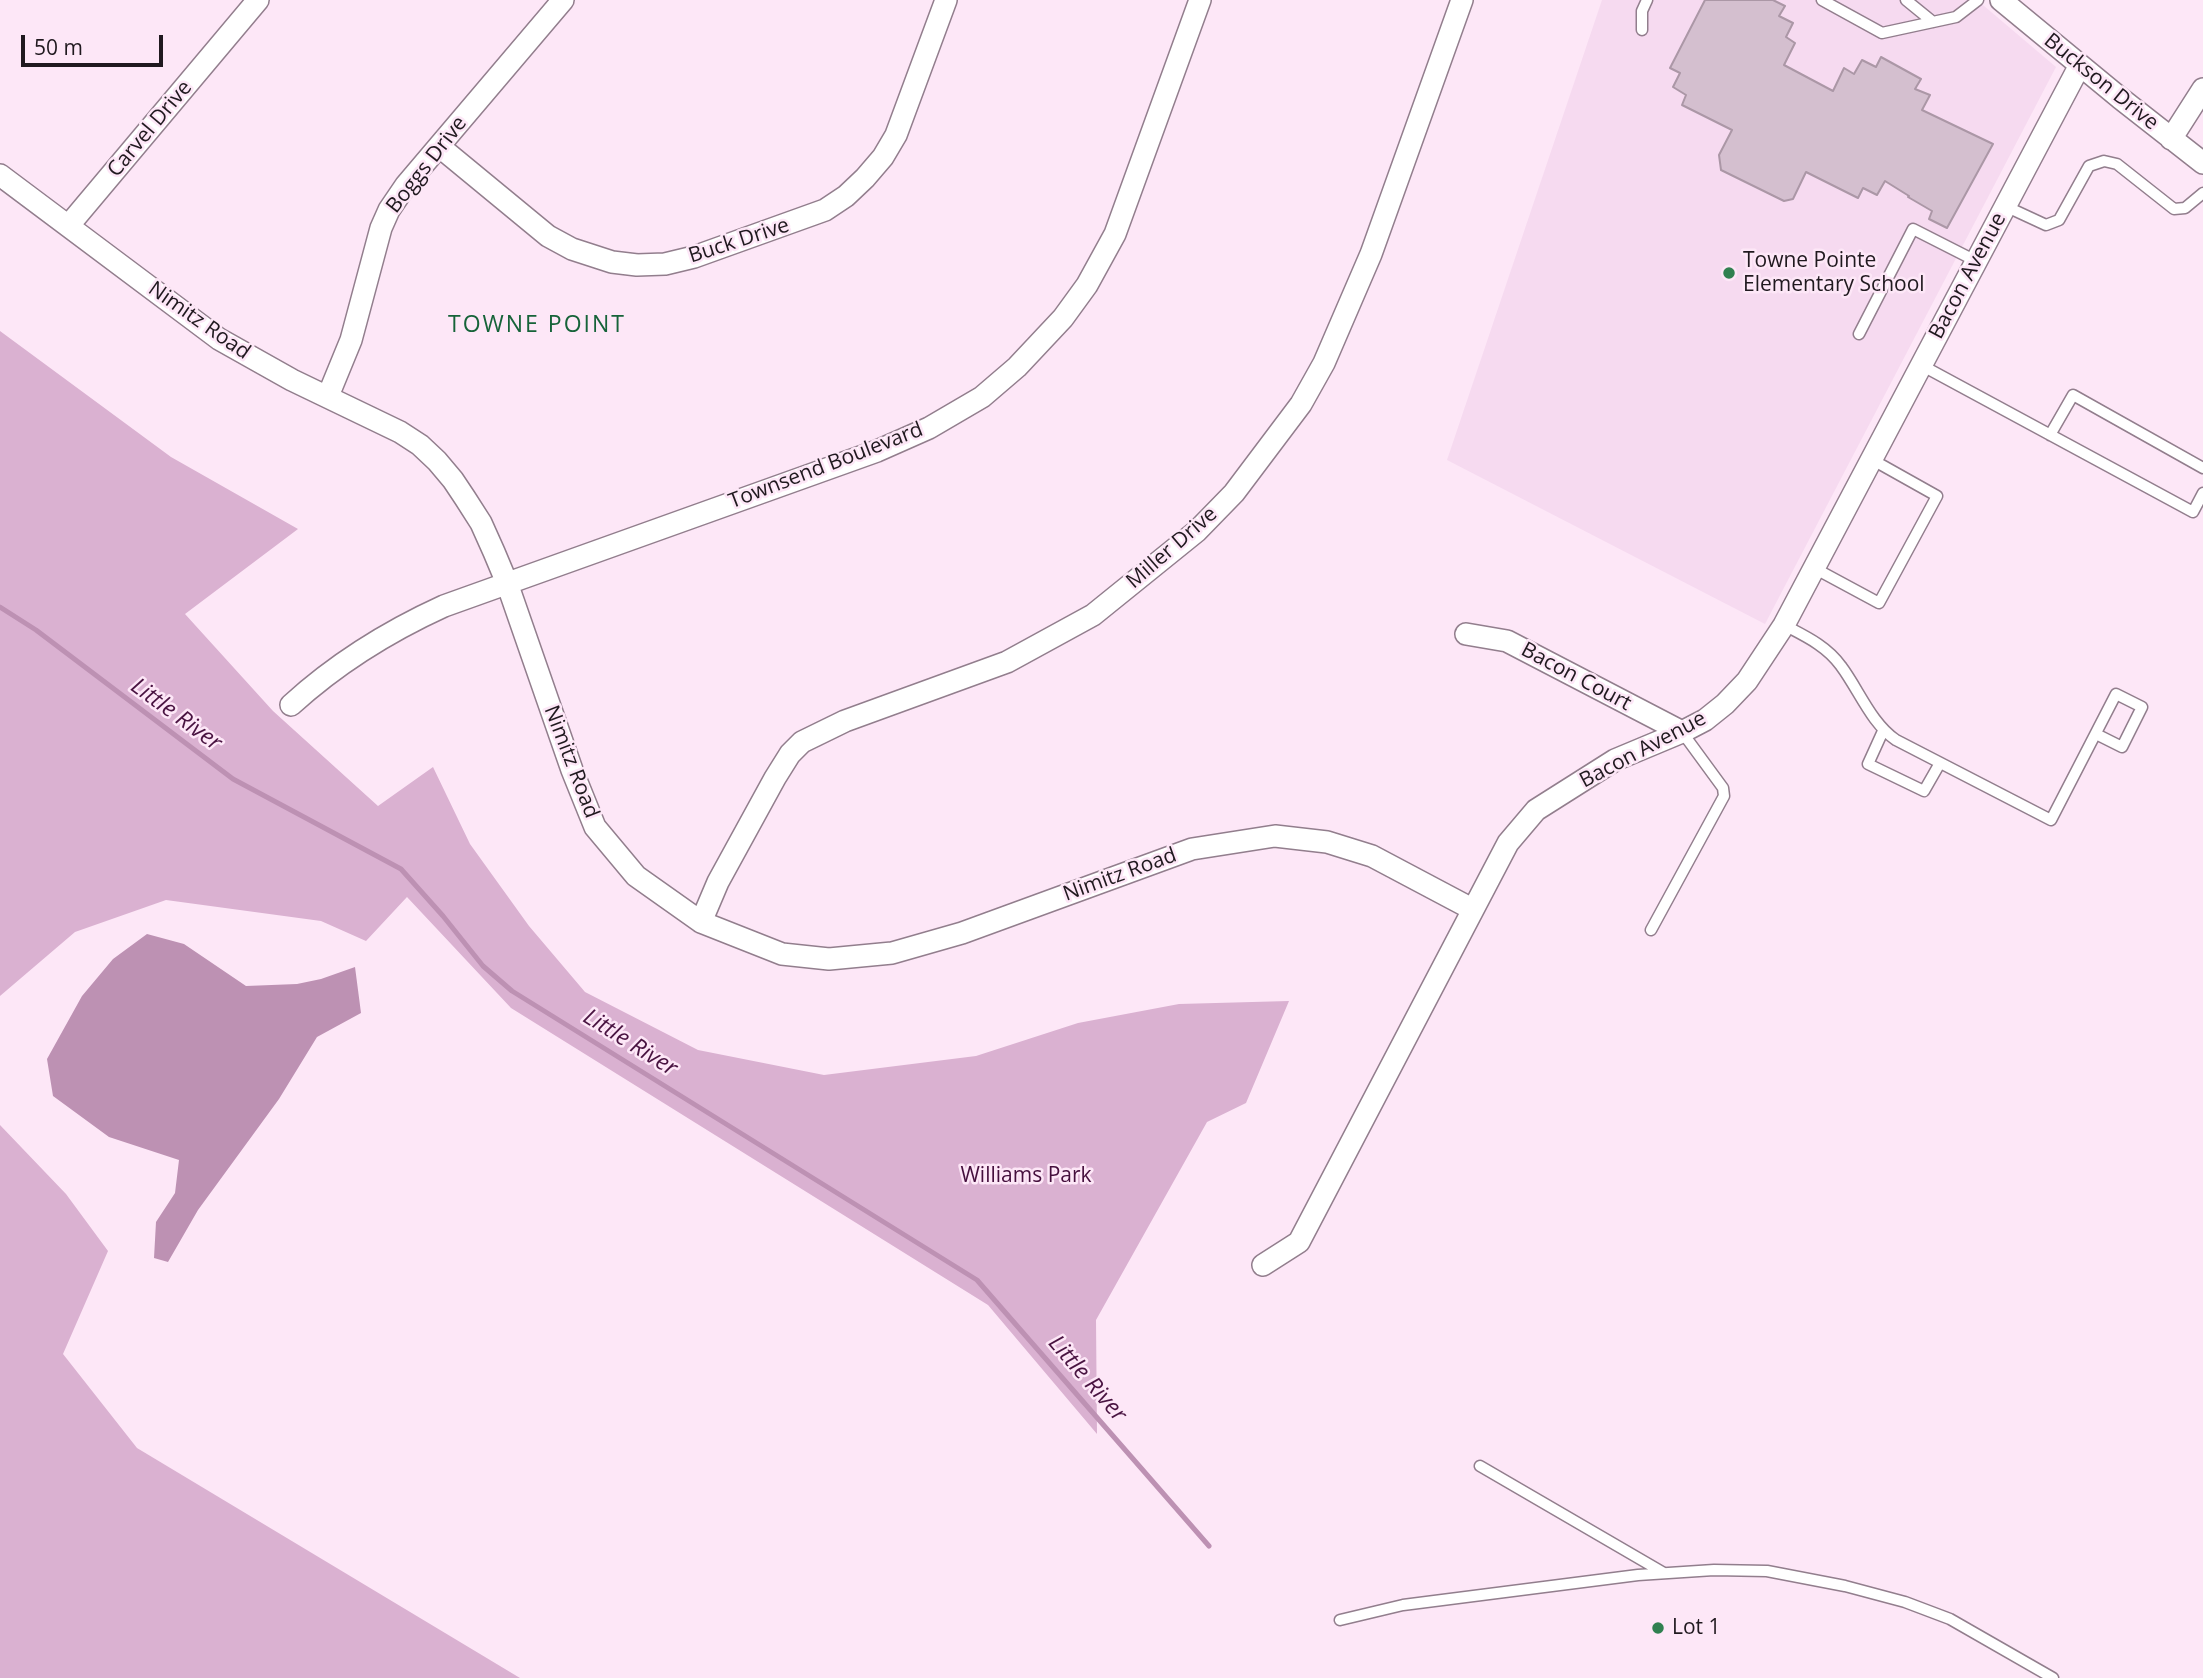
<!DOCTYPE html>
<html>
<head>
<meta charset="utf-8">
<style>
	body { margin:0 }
	#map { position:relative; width:2203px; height:1678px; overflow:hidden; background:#fde7f7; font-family:"Open Sans",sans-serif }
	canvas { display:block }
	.scale { position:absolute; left:21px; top:35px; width:142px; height:32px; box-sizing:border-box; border:4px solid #20191f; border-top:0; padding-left:9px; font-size:21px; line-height:24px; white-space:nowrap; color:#20191f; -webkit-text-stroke:5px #fde7f7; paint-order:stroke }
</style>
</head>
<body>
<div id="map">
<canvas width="2203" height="1678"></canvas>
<div class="scale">50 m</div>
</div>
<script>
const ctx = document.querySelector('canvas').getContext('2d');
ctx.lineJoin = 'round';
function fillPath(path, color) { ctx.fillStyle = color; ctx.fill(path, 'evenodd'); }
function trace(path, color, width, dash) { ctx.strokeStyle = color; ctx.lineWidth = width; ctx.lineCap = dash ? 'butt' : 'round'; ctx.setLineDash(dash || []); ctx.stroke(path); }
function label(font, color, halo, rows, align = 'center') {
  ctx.font = font + ' "Open Sans",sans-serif'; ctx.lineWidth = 5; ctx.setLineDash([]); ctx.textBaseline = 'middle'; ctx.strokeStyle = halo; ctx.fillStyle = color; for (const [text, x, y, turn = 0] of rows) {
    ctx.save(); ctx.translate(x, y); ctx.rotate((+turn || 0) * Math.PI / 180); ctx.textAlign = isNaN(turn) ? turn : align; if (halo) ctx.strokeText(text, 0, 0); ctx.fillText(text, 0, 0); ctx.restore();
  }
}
fillPath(new Path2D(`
	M1602,0H1977L2056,67L1765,624L1447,460Z`), '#f6daf0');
fillPath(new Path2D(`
	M0,331L171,457L298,529L185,614L273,711L378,806L433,767L470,844L529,926L585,992L698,1050L824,1075L976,1056L1078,1023L1179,1004L1289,1001L1246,1103L1207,1122L1096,1320L1097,1434L988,1305L511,1008L407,897L366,941L321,921L166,900L75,932L0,996Z
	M0,1125L66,1194L108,1251L63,1354L137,1448L520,1678H0Z`), '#dab1d1');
fillPath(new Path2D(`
	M147,934L184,944L246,986L297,984L321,979L355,967L361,1013L317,1037L279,1099L198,1210L168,1262L154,1258L156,1222L175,1193L179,1160L109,1137L53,1096L47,1059L82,996L113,959Z`), '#bd91b3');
trace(new Path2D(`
	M0,607L36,630L233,779L401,869L443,916L483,966L512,991L977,1280L1209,1546`), '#bd91b3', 5);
const building = new Path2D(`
	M1705,0H1773L1785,6L1779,16L1793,23L1786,37L1795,43L1784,65L1833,91L1844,68L1854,74L1862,60L1876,67L1881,57L1921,79L1915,89L1930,95L1922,110L1993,144L1947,228L1929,219L1932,211L1908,197L1909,196L1885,181L1877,195L1863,188L1858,198L1806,172L1793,199L1784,201L1721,170L1719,155L1732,130L1682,105L1686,95L1673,87L1680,73L1670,68Z`);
fillPath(building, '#d4bfcf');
trace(building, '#ab97a6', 2);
const lane = new Path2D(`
	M1822,0L1882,33L1956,17L1978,0
	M1906,0L1933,22
	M1642,30V11L1647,0
	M2005,206L2046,225L2059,220L2089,166L2104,161L2117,164L2174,209L2185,208L2203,193
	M1859,334L1913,229L1976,261
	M1921,365L2193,512L2203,493
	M2050,435L2073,395L2203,468
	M1814,568L1879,603L1937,496L1871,459
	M1784,625C1805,636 1827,646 1841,666C1859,690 1871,723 1896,740L2051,820L2116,694L2142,707L2122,747L2096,734
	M1883,731L1868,764L1924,791L1940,763
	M1651,930L1724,796L1723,788L1682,732
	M1480,1466L1664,1573
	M1340,1620L1403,1605L1638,1575L1714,1570L1767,1571L1845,1586L1905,1602L1950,1619L2053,1678`);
const street = new Path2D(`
	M2001,0L2120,98L2203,163
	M2171,139L2203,89
	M440,147L548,236L572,249L612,262L637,265L665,264L694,257L825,210L846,196L865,178L883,157L896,135L946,0
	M0,175L219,339L292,380L400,432L420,445L437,461L453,480L465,498L481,523L494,552L507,583L572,770L595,827L636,876L701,922L782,954L829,959L892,953L962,933L1192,849L1275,836L1327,842L1372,856L1472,909
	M69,225L258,0
	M328,396L351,340L381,228L389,210L406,185L563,0
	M1466,634L1507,641L1682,732
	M291,705C337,663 387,632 444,606L877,451L929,428L982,397L1017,367L1063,318L1087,285L1115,234L1200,0
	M701,922L718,882L775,778L790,754L802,742L845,721L1007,662L1093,615L1197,531L1234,493L1301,404L1324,363L1371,254L1462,0
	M1263,1265L1299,1242L1508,843L1536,810L1615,760L1682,732L1705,720L1725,704L1747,681L1784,625L2080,65`);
trace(lane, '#927e8d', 13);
trace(street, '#927e8d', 24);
trace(lane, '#fff', 10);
trace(street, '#fff', 21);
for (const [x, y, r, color] of [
	[1729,273,7,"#308050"],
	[1658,1628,7,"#308050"]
]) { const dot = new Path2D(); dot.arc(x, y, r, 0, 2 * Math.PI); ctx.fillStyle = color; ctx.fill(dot); trace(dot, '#fde7f7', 2.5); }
label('21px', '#20191f', '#fde7f7', [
	["Buckson Drive",2101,82,39],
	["Carvel Drive",150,129,-50],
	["Boggs Drive",427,165,-52],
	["Buck Drive",739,241,-18],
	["Bacon Avenue",1968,276,-62],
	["Nimitz Road",199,321,35],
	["Townsend Boulevard",826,466,-21],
	["Miller Drive",1172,548,-41],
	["Bacon Court",1576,677,28],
	["Bacon Avenue",1643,750,-28],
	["Nimitz Road",571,762,69],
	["Nimitz Road",1120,875,-20]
]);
label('21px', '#20191f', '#fde7f7', [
	["Towne Pointe",1743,261],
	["Elementary School",1743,285],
	["Lot 1",1672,1628]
], 'left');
label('21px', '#450f3d', '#fde7f7', [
	["Williams Park",1026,1176]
]);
ctx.letterSpacing = '2px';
label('23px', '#166339', '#fde7f7', [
	["TOWNE POINT",537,325]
]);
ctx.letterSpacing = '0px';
label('italic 23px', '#491341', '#fde7f7', [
	["Little River",176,715,36],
	["Little River",630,1043,32],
	["Little River",1087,1379,49]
]);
</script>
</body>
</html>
